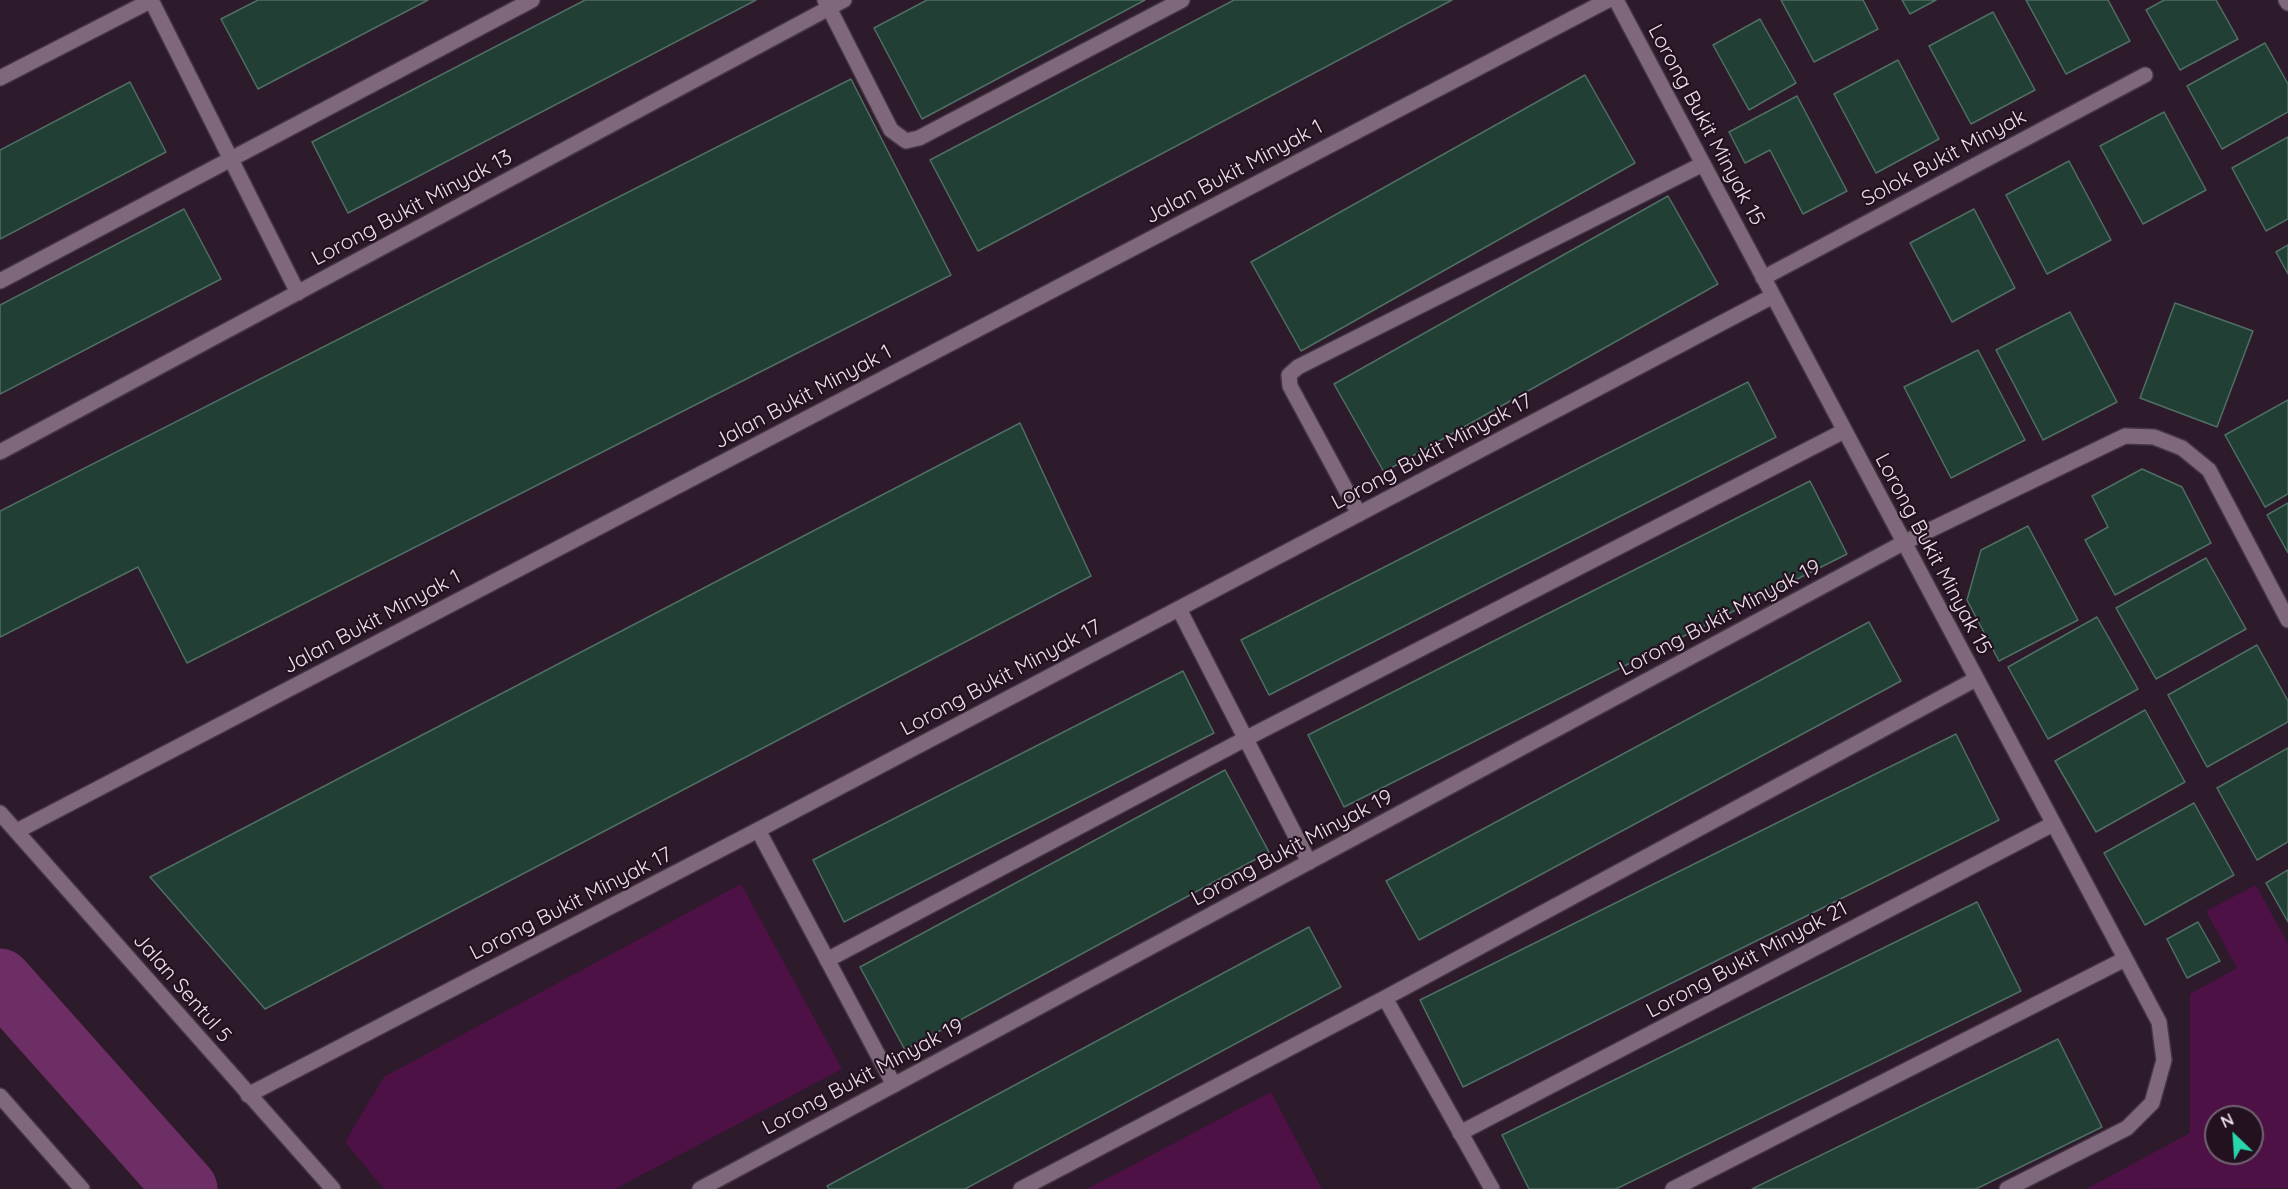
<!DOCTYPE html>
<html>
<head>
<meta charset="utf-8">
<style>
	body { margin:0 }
	#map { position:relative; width:2288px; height:1189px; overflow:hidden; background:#2d1a2a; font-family:Quicksand,sans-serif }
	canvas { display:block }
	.north { position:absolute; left:2204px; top:1105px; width:60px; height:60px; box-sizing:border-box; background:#231120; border:2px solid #736370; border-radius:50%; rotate:335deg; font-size:16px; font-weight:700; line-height:24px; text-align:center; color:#ebdee9 }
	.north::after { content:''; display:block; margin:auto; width:21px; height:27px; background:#29d5ad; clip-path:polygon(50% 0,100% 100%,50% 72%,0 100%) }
</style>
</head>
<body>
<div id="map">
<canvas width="2288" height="1189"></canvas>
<div class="north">N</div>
</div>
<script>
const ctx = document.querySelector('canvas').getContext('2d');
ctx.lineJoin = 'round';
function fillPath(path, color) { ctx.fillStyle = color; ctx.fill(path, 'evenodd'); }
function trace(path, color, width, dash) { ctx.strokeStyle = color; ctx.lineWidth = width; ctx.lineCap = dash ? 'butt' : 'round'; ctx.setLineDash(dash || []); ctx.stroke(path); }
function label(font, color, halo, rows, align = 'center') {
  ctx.font = font + ' Quicksand,sans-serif'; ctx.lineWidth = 4.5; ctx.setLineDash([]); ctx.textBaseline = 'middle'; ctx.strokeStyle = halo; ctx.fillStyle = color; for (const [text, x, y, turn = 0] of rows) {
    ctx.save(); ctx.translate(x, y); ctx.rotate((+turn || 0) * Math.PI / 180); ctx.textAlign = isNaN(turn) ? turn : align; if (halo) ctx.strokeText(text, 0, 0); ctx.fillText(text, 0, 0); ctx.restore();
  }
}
fillPath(new Path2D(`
	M741,884L842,1069L615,1189H384L345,1142L384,1077Z
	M2256,885L2288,944V1188L2086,1189L2190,1133V994L2237,968L2206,911ZM2216,1117H2252V1153H2216Z
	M1271,1092L1322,1189H1087Z`), '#4d1146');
trace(new Path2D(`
	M0,980L186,1189`), '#6d2d65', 63);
const building = new Path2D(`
	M258,0H428L258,89L221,19Z
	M585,0H756L348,213L312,142Z
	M927,0H1145L922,119L874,28Z
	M1234,0H1452L978,251L930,160Z
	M1781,0H1863L1878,29L1814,62Z
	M1902,0H1936L1910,14Z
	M2026,0H2108L2130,41L2066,74Z
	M2164,0H2216L2238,39L2180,70L2146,10Z
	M1993,12L2035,90L1971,124L1929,46Z
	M1760,19L1796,83L1749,110L1713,45Z
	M2265,43L2288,84V112L2222,149L2187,86Z
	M1898,60L1939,139L1876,173L1834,94Z
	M1585,75L1635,163L1301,351L1251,262Z
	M851,79L951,275L187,663L138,567L0,637V511Z
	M130,82L166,152L0,239V150Z
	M1797,96L1847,191L1803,214L1770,150L1745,163L1729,132Z
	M2164,112L2206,190L2143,224L2100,146Z
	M2288,137V219L2266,231L2232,168Z
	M2069,161L2111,240L2047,274L2006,195Z
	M1668,196L1718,284L1384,472L1334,384Z
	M184,209L221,279L0,394V305Z
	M1974,209L2015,288L1952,322L1910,243Z
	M2288,245V274L2276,252Z
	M2175,303L2253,331L2217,427L2140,398Z
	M2070,312L2117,402L2043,440L1996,350Z
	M1978,350L2025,440L1951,478L1904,387Z
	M1748,382L1776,437L1269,695L1241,640Z
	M2288,400V494L2265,507L2225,435Z
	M1020,423L1091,576L265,1009L150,877Z
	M2142,469L2182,487L2211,543L2115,595L2085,540L2108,527L2092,496Z
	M1810,481L1847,554L1344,807L1308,735Z
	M2288,503V553L2267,515Z
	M2028,526L2078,620L1999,661L1967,600L1981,550Z
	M2206,558L2246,629L2156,679L2116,608Z
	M2097,617L2138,689L2048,739L2008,667Z
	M1869,622L1901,681L1419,940L1386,881Z
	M2257,645L2288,701V722L2207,767L2168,695Z
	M1183,671L1214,733L844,922L813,860Z
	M2145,710L2185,782L2096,832L2055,761Z
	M1956,734L1999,820L1463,1087L1420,1000Z
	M2288,748V842L2257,860L2217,788Z
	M1225,770L1269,852L905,1050L860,967Z
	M2194,803L2234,875L2145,925L2104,853Z
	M2288,870V922L2266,883Z
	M1977,902L2021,991L1616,1189H1529L1502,1135Z
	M2198,922L2220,961L2187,978L2167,939Z
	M1309,927L1341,987L965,1189H829L827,1186Z
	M2058,1039L2102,1127L1976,1189H1752Z`);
fillPath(building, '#223f36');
trace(building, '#506f64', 1.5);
const service = new Path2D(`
	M825,0L891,130L906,141L919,138L1182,0
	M0,281L532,0
	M1359,514L1290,386L1289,375L1298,367L1703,164
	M1179,609L1309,862
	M758,830L894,1085
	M827,960L1245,739L1844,431
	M1385,998L1492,1189
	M1021,1189L1385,998L1976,679
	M1673,1189L2125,959`);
const minor = new Path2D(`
	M151,0L298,293
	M1616,0L2159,1022L2164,1060L2152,1103L2127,1128L2007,1189
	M2286,0L2288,3
	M0,78L152,0
	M1763,278L2145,75
	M0,452L844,0
	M0,813L333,1189
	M17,831L1608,0
	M248,1095L758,830L1773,296
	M0,1096L82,1189
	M1460,1133L2053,824
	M700,1189L1903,543L2125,436L2154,437L2182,448L2209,470L2288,620`);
trace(service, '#433541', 18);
trace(minor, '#433541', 18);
trace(service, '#7f687b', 15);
trace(minor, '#7f687b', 15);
label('21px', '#ebdee9', '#231120', [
	["Lorong Bukit Minyak 15",1706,125,62],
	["Solok Bukit Minyak",1944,158,-28],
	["Jalan Bukit Minyak 1",1234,172,-28],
	["Lorong Bukit Minyak 13",412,208,-28],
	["Jalan Bukit Minyak 1",803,397,-28],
	["Lorong Bukit Minyak 17",1432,452,-28],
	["Lorong Bukit Minyak 15",1933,554,62],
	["Lorong Bukit Minyak 19",1720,618,-28],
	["Jalan Bukit Minyak 1",372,622,-28],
	["Lorong Bukit Minyak 17",1001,678,-28],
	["Lorong Bukit Minyak 19",1292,848,-28],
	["Lorong Bukit Minyak 17",571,904,-27],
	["Lorong Bukit Minyak 21",1747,960,-28],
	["Jalan Sentul 5",182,988,49],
	["Lorong Bukit Minyak 19",863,1077,-28]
]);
</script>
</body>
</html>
